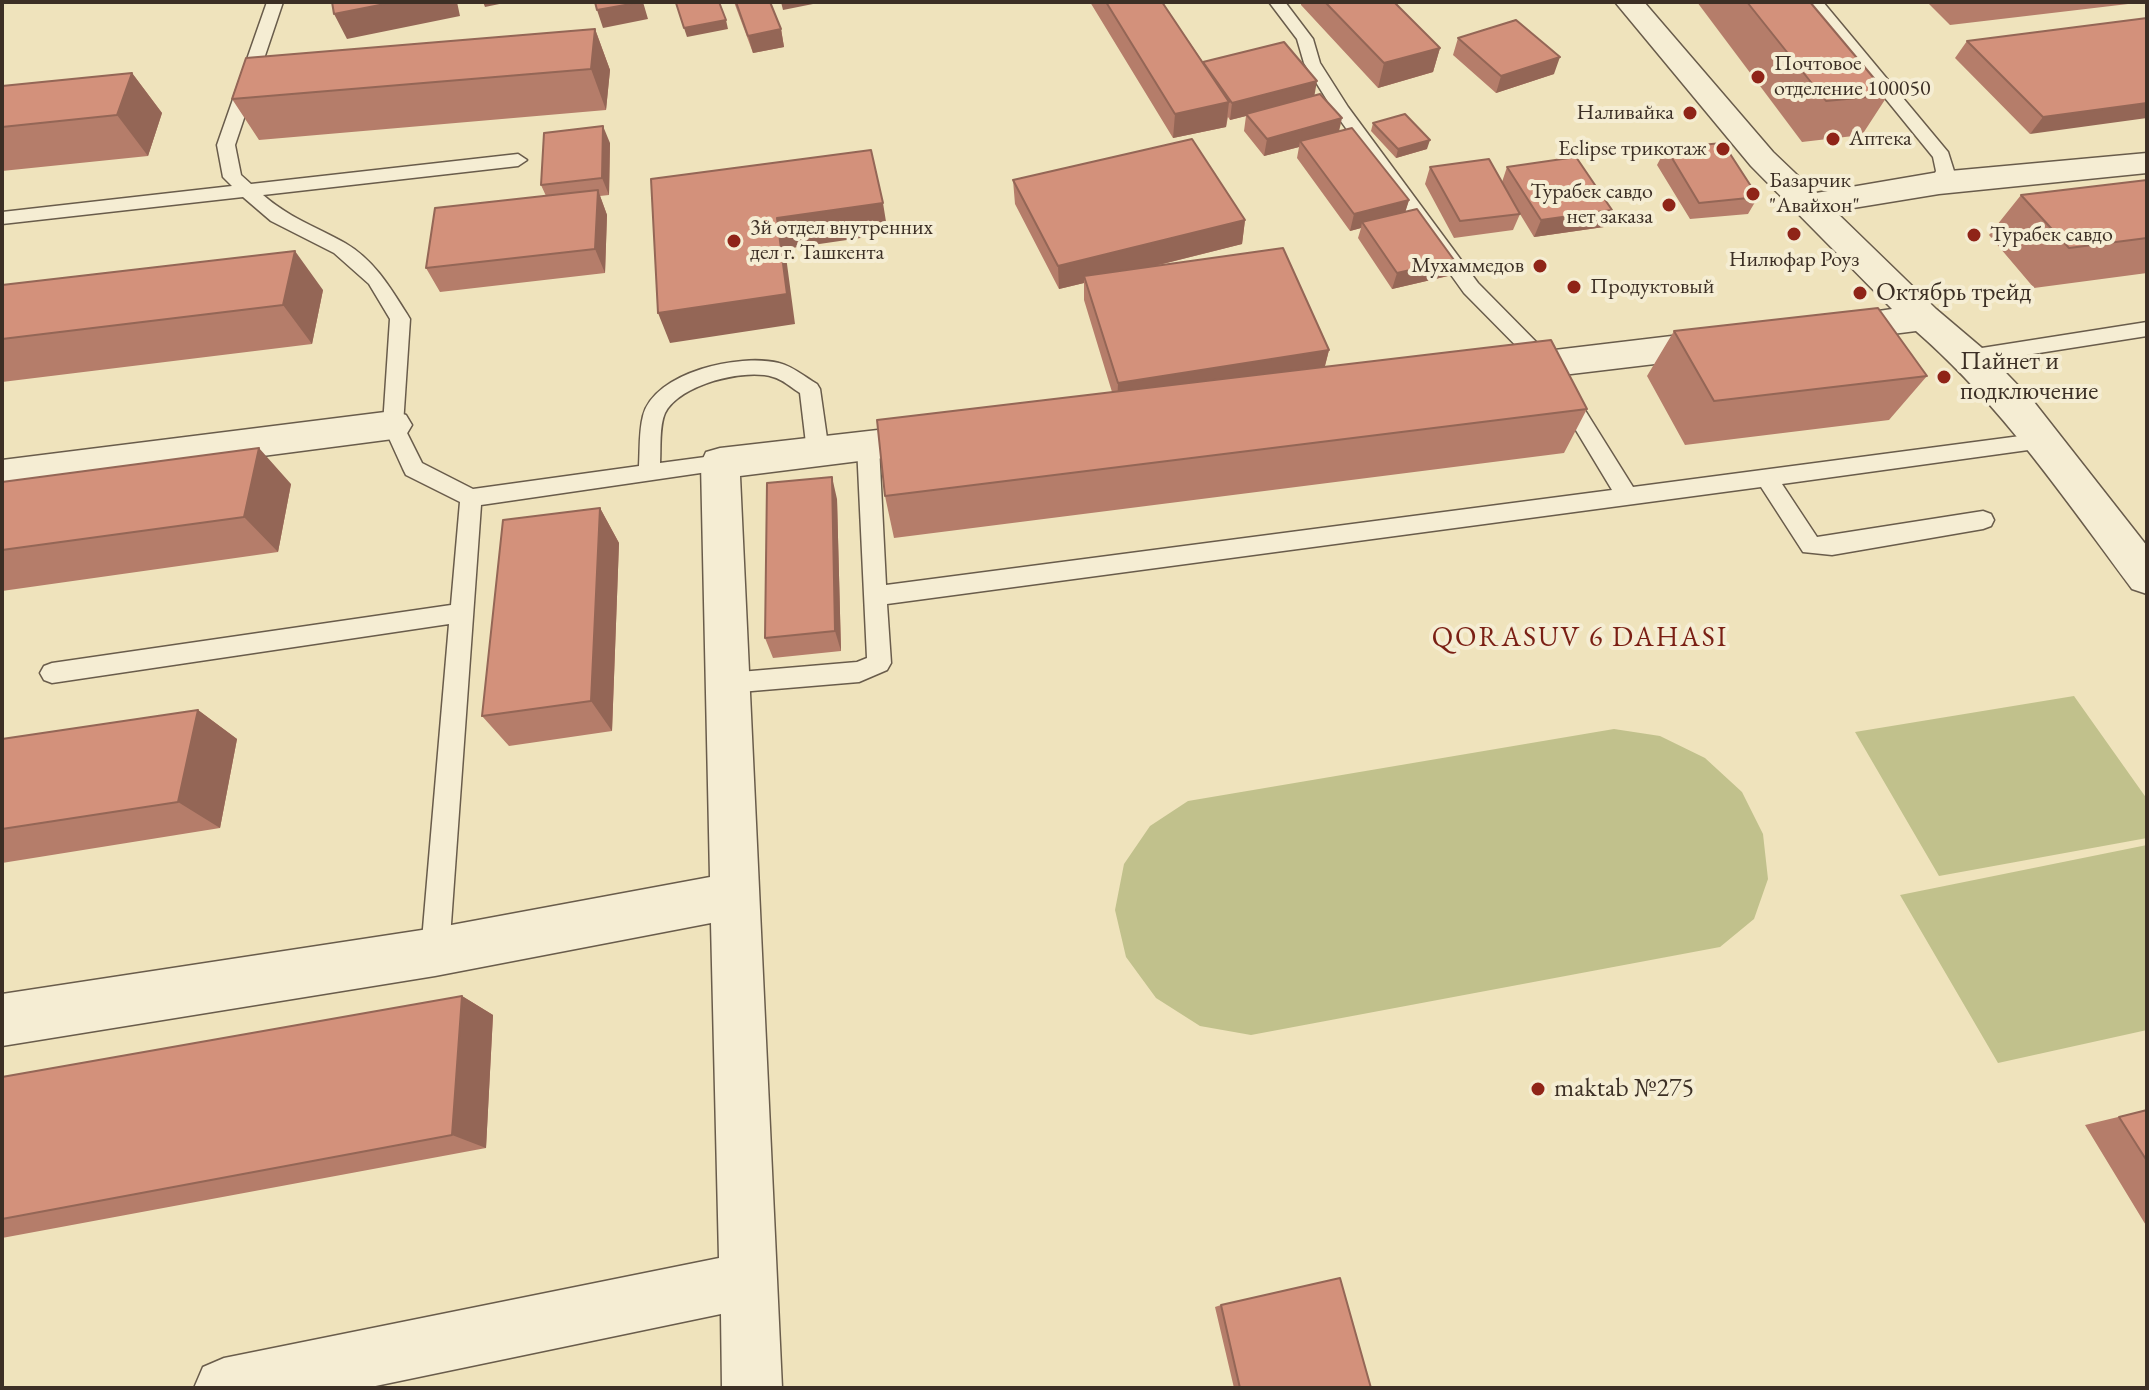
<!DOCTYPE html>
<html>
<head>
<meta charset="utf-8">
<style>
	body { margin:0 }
	#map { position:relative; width:2149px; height:1390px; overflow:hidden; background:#efe3bc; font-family:"EB Garamond",serif }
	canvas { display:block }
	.frame { position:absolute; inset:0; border:4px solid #3c2f25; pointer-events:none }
</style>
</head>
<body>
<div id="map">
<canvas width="2149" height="1390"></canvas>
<div class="frame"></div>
</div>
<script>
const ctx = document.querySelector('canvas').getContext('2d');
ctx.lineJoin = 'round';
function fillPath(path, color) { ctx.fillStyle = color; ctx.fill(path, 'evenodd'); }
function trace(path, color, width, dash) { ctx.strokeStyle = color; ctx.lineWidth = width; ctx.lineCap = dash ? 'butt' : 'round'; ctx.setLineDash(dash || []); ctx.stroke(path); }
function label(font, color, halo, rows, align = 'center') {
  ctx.font = font + ' "EB Garamond",serif'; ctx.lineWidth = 8; ctx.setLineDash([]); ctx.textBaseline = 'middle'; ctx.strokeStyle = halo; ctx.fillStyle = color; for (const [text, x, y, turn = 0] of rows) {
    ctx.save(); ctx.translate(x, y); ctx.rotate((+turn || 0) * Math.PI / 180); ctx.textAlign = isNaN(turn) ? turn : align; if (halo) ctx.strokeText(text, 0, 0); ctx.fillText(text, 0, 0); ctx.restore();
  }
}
fillPath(new Path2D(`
	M2074,696L2147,799V838L1939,876L1855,732Z
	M1614,729L1660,736L1705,758L1742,792L1763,834L1768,879L1754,919L1720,947L1251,1035L1200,1026L1156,998L1126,957L1115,910L1124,864L1150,826L1188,801Z
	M2147,845V1030L1998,1063L1900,895Z`), '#c1c18c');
const service = new Path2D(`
	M267,2H283L235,145L241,175L251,184L518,154L527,160L518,166L263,195C288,217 316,227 345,243C374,260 390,287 407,314L410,319L403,425L422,463L473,489L639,466C640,450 639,431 643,416C654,372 740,353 779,363C792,366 805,377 817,384L820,389L829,452L825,458H811L807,452L800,393C792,388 782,379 773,377C744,368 679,385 665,413C659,426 661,449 660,463L720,455L728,457L731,463L728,469L481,505L449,952L445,961L435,965L425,961L421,952L449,624L52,683L44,680L40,673L44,666L52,663L451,605L460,502L406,475L403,469L383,425L390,319L369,284L334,253L271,221L243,197L2,224V212L232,186L223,177L217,145Z
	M1269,2H1285L1313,39L1320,63L1348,107L1478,283L1553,359L1633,487L2043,433L2050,435L2053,441L2050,447L1782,484L1817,537L1983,511L1991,514L1994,520L1991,526L1983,529L1832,555L1803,552L1761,487L887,604L891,663L887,670L859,682L728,693L720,690L716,683L720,676L728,673L857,662L867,658L857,446L861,440H875L879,446L886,585L1612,490L1539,369L1464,293L1335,113L1304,63L1297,39Z
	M1807,2H1823L1948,152L1954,171L1945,187H1933L1930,183L1936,171L1933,157Z
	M2147,322V336L1969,364L1962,362L1959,357L1962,352L1969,350Z`);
const minor = new Path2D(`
	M1615,2H1644L1773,152L1816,193L1939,172L2147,153V173L1939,194L1835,211L1936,309L1982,348L2034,402L2147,546V594L2132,589C2064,498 2002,406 1916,331L1830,342L1817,338L1812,329L1817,320L1892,309L1751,166Z
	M1722,330L1735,334L1740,343L1735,352L1722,356L1504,382L1491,378L1486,369L1491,360L1504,356Z
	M393,411L406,415L412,425L406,435L393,439L2,490V460Z
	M939,423L953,427L958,437L953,447L939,451L740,476L782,1388H722L721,1314L366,1388H194L203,1367L224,1358L719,1258L711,923L435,976L2,1046V994L435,928L710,877L701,463L706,452L720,448Z`);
trace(service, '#695c4b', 3);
trace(minor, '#695c4b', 3);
fillPath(service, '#f5edd3');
fillPath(minor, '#f5edd3');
fillPath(new Path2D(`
	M734,2H770L781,29L784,47L753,53Z
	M1090,2H1162L1203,62L1314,95L1339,131L1409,200L1405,212L1448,276L1392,289L1358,238L1361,228L1350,231L1297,158L1299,147L1264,156L1244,131L1246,116L1230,120L1228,117L1226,127L1173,138Z
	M1301,2H1394L1440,48L1433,72L1378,88L1301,5Z
	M1697,2H1810L1888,95L1862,135L1802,142Z
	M1927,2H2145L1950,25Z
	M2147,18L2030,134L1955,58L1967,41Z
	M595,29L610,70L606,110L259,140L232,99Z
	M1458,38L1554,74L1496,93L1453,55Z
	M132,73L162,113L148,156L2,171V86Z
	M1373,123L1427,149L1396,158L1371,131Z
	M610,143L609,195L600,196L607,215L605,273L440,292L426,268L546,196L541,185Z
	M1666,148L1758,197L1748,214L1690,219L1657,165Z
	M1430,167L1502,182L1507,167L1612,210L1604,227L1534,237L1520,214L1513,230L1454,238L1425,184Z
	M1013,180L1245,220L1242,244L1151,267L1329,350L1325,366L1587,409L1564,453L894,538L885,496L1112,392L1084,300V283L1059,289L1015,204Z
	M2147,180V273L2034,288L1989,235L2021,195Z
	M2,285L323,290L312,344L2,382Z
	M1674,331L1927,376L1889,420L1685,445L1647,376Z
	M2,482L291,484L278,552L2,591Z
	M837,499L841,651L773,658L765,638Z
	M600,508L619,543L612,731L509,746L482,716Z
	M198,710L237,739L220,828L2,863V739Z
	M462,996L493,1015L486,1148L2,1238V1077Z
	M2147,1110V1227L2085,1125Z
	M1221,1305L1371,1388H1234L1215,1307Z`), '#b57d6a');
fillPath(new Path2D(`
	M395,2H457L460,16L347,39L334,14Z
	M483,2H509L485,7Z
	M643,2L648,19L603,28L597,10Z
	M781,2H823L783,10Z
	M726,20L728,29L687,37L684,28Z
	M595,29L610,70L606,110L591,69Z
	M781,29L784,47L753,53L748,36Z
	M1440,48L1433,72L1378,88L1384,63Z
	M1560,57L1554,74L1496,93L1501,76Z
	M132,73L162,113L148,156L117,115Z
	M1317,81L1314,98L1246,114V116L1230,120L1232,103Z
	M1229,102L1226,127L1173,138L1175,114Z
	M2147,103V118L2030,134L2043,117Z
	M1342,118L1338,136L1300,141L1299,147L1264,156L1267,139Z
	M603,126L610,143L609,195L602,178Z
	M1430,140L1427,149L1396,158L1398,149Z
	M598,190L607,215L605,273L595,249Z
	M1409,200L1404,216L1362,222L1361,228L1350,231L1354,214Z
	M883,203L888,234L785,249L795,324L670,343L658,313L777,218Z
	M1612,210L1604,227L1534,237L1541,220Z
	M1245,220L1242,244L1086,283L1084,276V283L1059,289L1058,266Z
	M295,251L323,290L312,344L283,305Z
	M1454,260L1448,276L1392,289L1397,273Z
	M1329,350L1323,373L1117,406L1118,383Z
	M259,448L291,484L278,552L244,517Z
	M832,477L837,499L841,651L835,631Z
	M600,508L619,543L612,731L591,701Z
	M198,710L237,739L220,828L178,802Z
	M462,996L493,1015L486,1148L452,1135Z`), '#946656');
const building = new Path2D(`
	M332,2H395L334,14Z
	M595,2H642L597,10Z
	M681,2H719L726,20L684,28L676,3Z
	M736,2H770L781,29L748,36Z
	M1106,2H1162L1229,102L1175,114Z
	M1325,2H1394L1440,48L1384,63Z
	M1747,2H1810L1888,95L1826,101Z
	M2147,18V103L2043,117L1967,41Z
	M1516,20L1560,57L1501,76L1458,38Z
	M595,29L591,69L232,99L246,58Z
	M1284,42L1317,81L1232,103L1203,62Z
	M132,73L117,115L2,127V86Z
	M1320,94L1342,118L1267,139L1246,114Z
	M1405,114L1430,140L1398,149L1373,123Z
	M603,126L602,178L541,185L544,133Z
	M1352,128L1409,200L1354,214L1300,141Z
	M1192,139L1245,220L1058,266L1013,180Z
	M1723,143L1758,197L1699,203L1666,148Z
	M871,150L883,203L777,218L787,294L658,313L651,179Z
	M1576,157L1612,210L1541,220L1507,167Z
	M1489,159L1520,214L1460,221L1430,167Z
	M2147,180V238L2069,248L2021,195Z
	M598,190L595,249L426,268L435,208Z
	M1417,209L1454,260L1397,273L1362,222Z
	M1283,248L1329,350L1118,383L1084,276Z
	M295,251L283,305L2,339V285Z
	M1878,308L1927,376L1714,401L1674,331Z
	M1551,340L1587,409L885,496L877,420Z
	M259,448L244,517L2,550V482Z
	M832,477L835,631L765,638L767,483Z
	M600,508L591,701L482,716L503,520Z
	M198,710L178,802L2,829V739Z
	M462,996L452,1135L2,1219V1077Z
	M2147,1110V1161L2119,1117Z
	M1340,1278L1371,1388H1240L1221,1305Z`);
fillPath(building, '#d3917b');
trace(building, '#946656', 2);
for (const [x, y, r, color] of [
	[1758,77,8,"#8f2418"],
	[1690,113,8,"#8f2418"],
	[1833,139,8,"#8f2418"],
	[1723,149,8,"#8f2418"],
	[1753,194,8,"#8f2418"],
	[1669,205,8,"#8f2418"],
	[1794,234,8,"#8f2418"],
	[1974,235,8,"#8f2418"],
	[734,241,8,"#8f2418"],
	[1540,266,8,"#8f2418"],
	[1574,287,8,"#8f2418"],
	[1860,293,8,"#8f2418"],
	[1944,377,8,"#8f2418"],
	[1538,1089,8,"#8f2418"]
]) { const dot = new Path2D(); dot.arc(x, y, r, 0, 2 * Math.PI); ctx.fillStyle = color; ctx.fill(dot); trace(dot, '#f5edd3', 3); }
label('22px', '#3c2f25', '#f5edd3', [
	["Почтовое",1774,64],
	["отделение 100050",1774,89],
	["Наливайка",1674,113,"right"],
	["Аптека",1849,139],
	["Eclipse трикотаж",1707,149,"right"],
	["Базарчик",1769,181],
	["\"Авайхон\"",1769,206],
	["Турабек савдо",1653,192,"right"],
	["нет заказа",1653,217,"right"],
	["3й отдел внутренних",750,228],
	["дел г. Ташкента",750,253],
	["Турабек савдо",1990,235],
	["Нилюфар Роуз",1794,260,"center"],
	["Мухаммедов",1524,266,"right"],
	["Продуктовый",1590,287]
], 'left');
label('26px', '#3c2f25', '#f5edd3', [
	["Октябрь трейд",1876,293],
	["Пайнет и",1960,362],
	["подключение",1960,392],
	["maktab №275",1554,1089]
], 'left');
ctx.letterSpacing = '2px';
label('28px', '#7a1f14', '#f5edd3', [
	["QORASUV 6 DAHASI",1580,638]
]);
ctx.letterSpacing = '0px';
</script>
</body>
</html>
